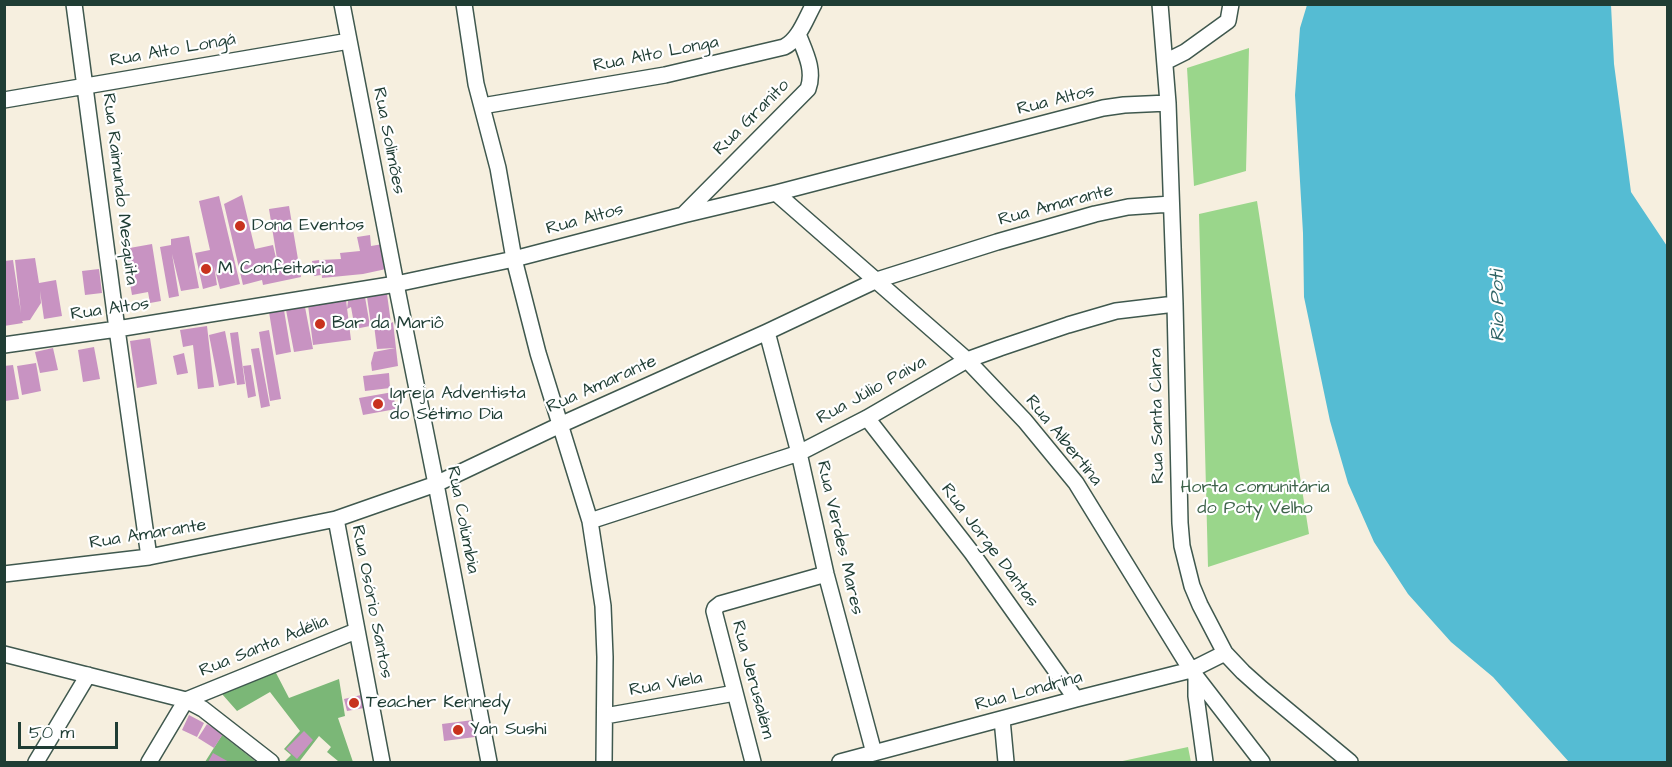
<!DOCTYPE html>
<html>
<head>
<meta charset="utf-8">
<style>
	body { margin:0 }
	#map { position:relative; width:1672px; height:767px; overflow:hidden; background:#f6efdf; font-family:"Architects Daughter",sans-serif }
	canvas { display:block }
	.frame { position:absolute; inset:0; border:6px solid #1f3d34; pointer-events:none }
	.scale { position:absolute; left:18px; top:722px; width:100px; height:27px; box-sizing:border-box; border:3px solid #1f3d34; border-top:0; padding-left:8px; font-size:18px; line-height:21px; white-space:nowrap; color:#1f3d34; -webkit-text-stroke:4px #fff; paint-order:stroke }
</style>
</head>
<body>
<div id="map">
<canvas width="1672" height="767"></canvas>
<div class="frame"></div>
<div class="scale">50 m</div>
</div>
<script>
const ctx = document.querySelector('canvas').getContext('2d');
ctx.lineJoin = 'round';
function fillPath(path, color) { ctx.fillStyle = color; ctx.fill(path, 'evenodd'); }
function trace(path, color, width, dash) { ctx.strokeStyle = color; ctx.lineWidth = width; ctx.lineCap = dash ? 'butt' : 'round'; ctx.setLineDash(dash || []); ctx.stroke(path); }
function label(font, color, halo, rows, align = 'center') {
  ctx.font = font + ' "Architects Daughter",sans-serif'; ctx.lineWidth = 4.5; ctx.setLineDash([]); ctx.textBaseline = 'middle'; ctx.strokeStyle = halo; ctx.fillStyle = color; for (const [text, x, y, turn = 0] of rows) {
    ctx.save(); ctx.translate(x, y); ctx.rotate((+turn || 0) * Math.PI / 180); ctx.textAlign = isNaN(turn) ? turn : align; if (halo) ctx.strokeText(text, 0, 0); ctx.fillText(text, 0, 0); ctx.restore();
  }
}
fillPath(new Path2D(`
	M1249,48L1246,171L1194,186L1187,68Z
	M1257,201L1309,534L1208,567L1199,214Z
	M1188,747L1191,762H1118Z`), '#9ad68b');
fillPath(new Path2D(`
	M275,671L289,698L339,679L345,716L338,718L353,762H337L338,761L327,752L331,747L319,736L299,762H286L285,761L291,755L284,749L300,731L270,692L237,711L222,694Z
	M222,735L255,761L254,762H205Z`), '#7bb777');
fillPath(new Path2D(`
	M1307,5H1611L1614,64L1631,192L1667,246V762H1569L1493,677L1451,642L1408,594L1374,542L1348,483L1330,421L1304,297L1303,233L1295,95L1300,28Z`), '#55bcd3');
fillPath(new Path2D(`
	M242,195L255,249L273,245L279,271L269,209L289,206L301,277L263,285L262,280L243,285L224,204Z
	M219,196L240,284L220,289L214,266L217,285L203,289L195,253L210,250L199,201Z
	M370,235L371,246L383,244L386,269L363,274L322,278L321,260L341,259L340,253L360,251L357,237Z
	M189,236L199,288L181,291L172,254L179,296L169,298L160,247L171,245V239Z
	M152,244L161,301L150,303L148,292L132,295L124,249Z
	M35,258L39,283L56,280L62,316L44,319L40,291L41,303L30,320L22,321L23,323L4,326V261L13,260L21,313L15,260Z
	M319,260L321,275L314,276L312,261Z
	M99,269L102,293L85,295L82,271Z
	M387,294L391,323L393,322L398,366L372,371L371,363L374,352L395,348L377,349L374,325H371L367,297Z
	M365,297L370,326L355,329L351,307L347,309L348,301Z
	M346,300L351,340L313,345L308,305Z
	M305,307L313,349L294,352L286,310Z
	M284,310L291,352L276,355L269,312Z
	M207,326L214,387L198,389L193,345L183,347L180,330Z
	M269,330L281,399L270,401L259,332Z
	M225,331L235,383L219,386L209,335Z
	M238,332L245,384L237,385L230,333Z
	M150,338L157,384L137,388L130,341Z
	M94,347L100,379L83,382L78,350Z
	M53,348L58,370L40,373L35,352Z
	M259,348L270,406L261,408L251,349Z
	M184,353L188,373L177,375L173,356Z
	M36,363L41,391L22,395L17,366Z
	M13,365L19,399L5,401L4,366Z
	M251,365L256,396L248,398L243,366Z
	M389,373L390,388L365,391L363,376Z
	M393,392L396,409L363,415L359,398Z
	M361,695L364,708L347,711L344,699Z
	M189,715L204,723L197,737L182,730Z
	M473,720L475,737L444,741L442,724Z
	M207,724L223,734L214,748L198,738Z
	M304,731L313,740L297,759L286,749Z
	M213,753L229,762H208Z`), '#c893c2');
const minor = new Path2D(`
	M74,4L117,329L149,557
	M342,4L396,284L436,484L489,762
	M464,4L476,84L498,168L514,259L538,353L590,521L603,606L605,657L604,762
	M1160,4L1168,103L1175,304L1180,523L1182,546L1192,586L1200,605L1225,653L1243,672L1262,689L1350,762
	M1165,62L1185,52L1228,21L1231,4
	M4,100L349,41
	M482,106L665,75L784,47C799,40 806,18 814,4
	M776,193L967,360L1025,421L1076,483L1191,670L1262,762
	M684,214L808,89C815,70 805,52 798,34
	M767,332L799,453L826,574L874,753
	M4,345L117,329L396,284L514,259L683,215L776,193L1103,108L1124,105L1168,103
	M867,418L972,553L1076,699
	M336,519L382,762
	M590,521L799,453L867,418L967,360L1000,348L1068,325L1116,311L1175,304
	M4,574L149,557L336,519L436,484L560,425L767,332L877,280L997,242L1095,214L1128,207L1171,204
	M4,654L186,700L203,709L271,762
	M1196,677V696L1205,762
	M605,716L735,693
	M1002,719L1006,762
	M36,762L88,675
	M149,762L186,700L356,631
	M753,762L714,611L715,608L720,604L826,574
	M840,762L1076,699L1191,670L1225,653`);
trace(minor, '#3f584e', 18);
trace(minor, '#fff', 15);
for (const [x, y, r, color] of [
	[240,226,6,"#c8321e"],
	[206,269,6,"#c8321e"],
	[320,324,6,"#c8321e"],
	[378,404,6,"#c8321e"],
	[354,703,6,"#c8321e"],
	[458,730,6,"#c8321e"]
]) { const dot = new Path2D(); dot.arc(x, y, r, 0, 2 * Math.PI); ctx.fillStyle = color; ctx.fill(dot); trace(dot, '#fff', 2); }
label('18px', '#1f3d34', '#fff', [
	["Rua Alto Longá",173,51,-10],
	["Rua Alto Longa",656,55,-11],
	["Rua Altos",1056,101,-14],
	["Rua Granito",752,118,-45],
	["Rua Solimões",388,141,79],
	["Rua Raimundo Mesquita",119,189,83],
	["Rua Amarante",1056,206,-15],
	["Rua Altos",585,220,-15],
	["Rua Altos",110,310,-8],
	["Rua Amarante",602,385,-24],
	["Rua Júlio Paiva",872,391,-29],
	["Rua Santa Clara",1158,416,-91],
	["Rua Albertina",1063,441,51],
	["Rua Colúmbia",462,520,79],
	["Rua Amarante",148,535,-9],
	["Rua Verdes Mares",839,538,77],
	["Rua Jorge Dantas",989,546,53],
	["Rua Osório Santos",371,602,79],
	["Rua Santa Adélia",264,647,-22],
	["Rua Jerusalém",752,680,75],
	["Rua Viela",666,685,-10],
	["Rua Londrina",1029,692,-15]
]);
label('18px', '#1f3d34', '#fff', [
	["Dona Eventos",252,226],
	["M Confeitaria",218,269],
	["Bar da Mariô",332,324],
	["Igreja Adventista",390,394],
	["do Sétimo Dia",390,415],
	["Teacher Kennedy",366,703],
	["Yan Sushi",470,730]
], 'left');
label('18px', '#3e634a', '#fff', [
	["Horta comunitária",1255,488],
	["do Poty Velho",1255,509]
]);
label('italic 20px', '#2f6364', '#fff', [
	["Rio Poti",1499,306,-91]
]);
</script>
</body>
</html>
